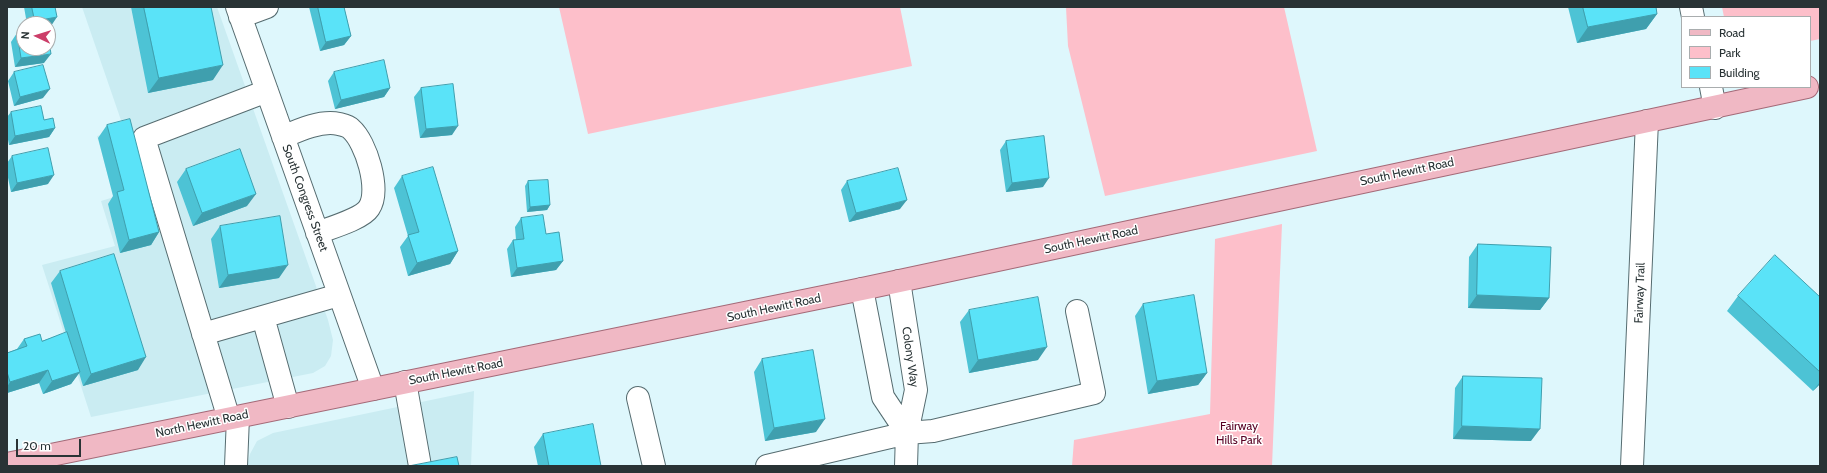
<!DOCTYPE html>
<html>
<head>
<meta charset="utf-8">
<style>
	body { margin:0 }
	#map { position:relative; width:1827px; height:473px; overflow:hidden; background:#def7fc; font-family:Cabin,sans-serif }
	canvas { display:block }
	.frame { position:absolute; inset:0; border:8px solid #293335; pointer-events:none }
	.legend { position:absolute; left:1681px; top:16px; width:130px; height:72px; box-sizing:border-box; background:#fff; border:1px solid #a9adae; margin:0; padding:5px 7px; list-style:none; font-size:12px; color:#293335 }
	.legend li { display:flex; align-items:center; gap:8px; height:20px }
	.legend b { width:20px; border:1px solid #a9adae }
	.north { position:absolute; left:16px; top:16px; width:40px; height:40px; box-sizing:border-box; background:#fff; border:1px solid #a9adae; border-radius:50%; rotate:274deg; font-size:11px; font-weight:700; line-height:16px; text-align:center; color:#293335 }
	.north::after { content:''; display:block; margin:auto; width:14px; height:18px; background:#cc3e69; clip-path:polygon(50% 0,100% 100%,50% 72%,0 100%) }
	.scale { position:absolute; left:16px; top:439px; width:65px; height:18px; box-sizing:border-box; border:2px solid #293335; border-top:0; padding-left:5px; font-size:12px; line-height:14px; white-space:nowrap; color:#293335; -webkit-text-stroke:3px #fff; paint-order:stroke }
</style>
</head>
<body>
<div id="map">
<canvas width="1827" height="473"></canvas>
<div class="frame"></div>
<ul class="legend">
<li><b style="height:5px;background:#f0b8c4"></b>Road</li>
<li><b style="height:11px;background:#fdbfca"></b>Park</li>
<li><b style="height:11px;background:#5ae3f8"></b>Building</li>
</ul>
<div class="north">N</div>
<div class="scale">20 m</div>
</div>
<script>
const ctx = document.querySelector('canvas').getContext('2d');
ctx.lineJoin = 'round';
function fillPath(path, color) { ctx.fillStyle = color; ctx.fill(path, 'evenodd'); }
function trace(path, color, width, dash) { ctx.strokeStyle = color; ctx.lineWidth = width; ctx.lineCap = dash ? 'butt' : 'round'; ctx.setLineDash(dash || []); ctx.stroke(path); }
function label(font, color, halo, rows, align = 'center') {
  ctx.font = font + ' Cabin,sans-serif'; ctx.lineWidth = 3; ctx.setLineDash([]); ctx.textBaseline = 'middle'; ctx.strokeStyle = halo; ctx.fillStyle = color; for (const [text, x, y, turn = 0] of rows) {
    ctx.save(); ctx.translate(x, y); ctx.rotate((+turn || 0) * Math.PI / 180); ctx.textAlign = isNaN(turn) ? turn : align; if (halo) ctx.strokeText(text, 0, 0); ctx.fillText(text, 0, 0); ctx.restore();
  }
}
fillPath(new Path2D(`
	M82,7H217L328,320L333,340L331,356L325,366L313,373L91,417L42,265L115,246L101,201L114,197L97,136L124,129Z
	M474,391L471,466H247L250,454L257,441L273,433Z`), '#caecf2');
fillPath(new Path2D(`
	M559,7H900L912,66L588,134Z
	M1066,7H1284L1317,151L1105,196L1068,46Z
	M1722,7H1820V39L1810,41V17H1724Z
	M1282,224L1272,466H1072L1074,440L1210,414L1215,239Z`), '#fdbfca');
const minor = new Path2D(`
	M237,7L373,389
	M1691,7L1693,17
	M240,17L267,7
	M1711,87L1715,108
	M283,137C299,130 321,120 339,124C343,125 348,126 351,129C366,142 381,190 369,208C362,219 330,228 317,233
	M899,281L916,390L907,433L906,466
	M862,289L883,397L907,433
	M263,317L288,407
	M203,334L339,295
	M405,382L420,466
	M638,398L654,466
	M229,419L144,138L267,91
	M236,466L238,417
	M767,466L907,433L933,431L1094,393L1077,311
	M1632,466L1647,121`);
const major = new Path2D(`
	M7,464L862,289L1807,87`);
trace(minor, '#566c70', 24);
trace(major, '#a46a78', 24);
trace(minor, '#fff', 22);
trace(major, '#f0b8c4', 22);
fillPath(new Path2D(`
	M24,7H55L51,26L48,24H27Z
	M131,7H211L213,80L148,93Z
	M309,7H344L351,36L344,45L320,51Z
	M1568,7H1656L1657,14L1646,29L1577,43Z
	M17,33L44,63L15,67L11,42Z
	M14,72L43,98L14,106L8,81Z
	M334,72L390,88L384,97L335,109L328,81Z
	M421,88L452,135L420,138L414,97Z
	M11,112L44,120L55,128L49,137L9,145L7,134V117Z
	M107,125L159,232L151,245L120,253L108,204L113,196L98,138Z
	M1006,141L1043,187L1006,192L1000,150Z
	M12,156L48,184L11,192L7,173V163Z
	M186,169L247,206L193,226L177,182Z
	M402,176L458,251L450,264L408,276L400,247L408,236L394,188Z
	M528,181L550,205L547,210L527,212L525,186Z
	M847,181L900,209L849,222L841,190Z
	M521,218L546,234L563,261L556,270L511,277L507,249L513,240H516L515,227Z
	M220,226L279,278L219,288L211,239Z
	M1478,244L1549,298L1540,310L1468,308L1469,257Z
	M60,271L138,370L83,386L79,373L71,384L43,394L39,383L7,393V353L17,349L24,339L42,341L66,333L51,283Z
	M1738,296L1820,297V384L1813,391L1727,311Z
	M1143,304L1207,373L1198,385L1148,394L1135,316Z
	M969,310L1038,360L969,373L960,322Z
	M762,359L816,432L765,441L754,372Z
	M1463,376L1531,441L1453,439L1455,388Z
	M543,434L601,466H538L534,447Z`), '#4dc3d5');
fillPath(new Path2D(`
	M1657,14L1646,29L1577,43L1588,27Z
	M57,17L51,26H48V24H33L35,21Z
	M351,36L344,45L320,51L326,42Z
	M51,54L44,63L15,67L21,58Z
	M223,65L213,80L148,93L159,78Z
	M390,88L384,97L335,109L341,100Z
	M50,89L43,98L14,106L20,97Z
	M458,126L452,135L420,138L426,129Z
	M55,128L49,137L9,145L15,136Z
	M54,175L48,184L11,192L17,183Z
	M1049,178L1043,187L1006,192L1012,183Z
	M256,194L247,206L193,226L202,213Z
	M907,200L900,209L849,222L856,213Z
	M550,205L547,210L527,212L530,207Z
	M159,232L151,245L120,253L129,240Z
	M458,251L450,264L408,276L417,263Z
	M563,261L556,270L511,277L517,268Z
	M288,265L279,278L219,288L228,275Z
	M1477,295L1549,298L1540,310L1468,308Z
	M1047,347L1038,360L969,373L978,360Z
	M146,357L138,370L83,386L91,374Z
	M48,370L39,383L7,393V387L10,382Z
	M80,372L71,384L43,394L52,381Z
	M1207,373L1198,385L1148,394L1157,381Z
	M1820,382V384L1813,391Z
	M825,419L816,432L765,441L774,428Z
	M1462,426L1540,429L1531,441L1453,439Z`), '#3f9fae');
const building = new Path2D(`
	M32,7H55L57,17L35,21Z
	M144,7H211L223,65L159,78Z
	M318,7H344L351,36L326,42Z
	M1583,7H1656L1657,14L1588,27Z
	M24,32V48H48V35L51,54L21,58L17,33Z
	M384,60L390,88L341,100L334,72Z
	M43,65L50,89L20,97L14,72Z
	M453,84L458,126L426,129L421,88Z
	M41,106L44,120L53,118L55,128L15,136L11,112Z
	M130,119L159,232L129,240L117,192L124,190L107,125Z
	M1044,136L1049,178L1012,183L1006,141Z
	M48,148L54,175L17,183L12,156Z
	M240,149L256,194L202,213L186,169Z
	M433,167L458,251L417,263L408,235L419,232L402,176Z
	M898,168L907,200L856,213L847,181Z
	M548,180L550,205L530,207L528,181Z
	M543,215L546,234L559,232L563,261L517,268L513,240L524,239L521,218Z
	M280,216L288,265L228,275L220,226Z
	M1478,244L1551,247L1549,298L1477,295Z
	M114,254L146,357L91,374L60,271Z
	M1775,255L1820,297V372L1738,296Z
	M1194,295L1207,373L1157,381L1143,304Z
	M1038,297L1047,347L978,360L969,310Z
	M67,332L80,372L52,381L48,370L10,382L7,372V353L27,346L24,339L40,334L42,341Z
	M813,350L825,419L774,428L762,359Z
	M1463,376L1542,378L1540,429L1462,426Z
	M593,424L601,466H549L543,434Z
	M457,457L459,466H409Z`);
fillPath(building, '#5ae3f8');
trace(building, '#3f9fae', 1);
label('12px', '#293335', '#fff', [
	["South Hewitt Road",1407,172,-12],
	["South Congress Street",305,198,70],
	["South Hewitt Road",1091,240,-12],
	["Fairway Trail",1640,293,-88],
	["South Hewitt Road",774,308,-12],
	["Colony Way",910,357,82],
	["South Hewitt Road",456,372,-11],
	["North Hewitt Road",202,424,-12]
]);
label('12px', '#580023', '#fff', [
	["Fairway",1239,426],
	["Hills Park",1239,440]
]);
</script>
</body>
</html>
